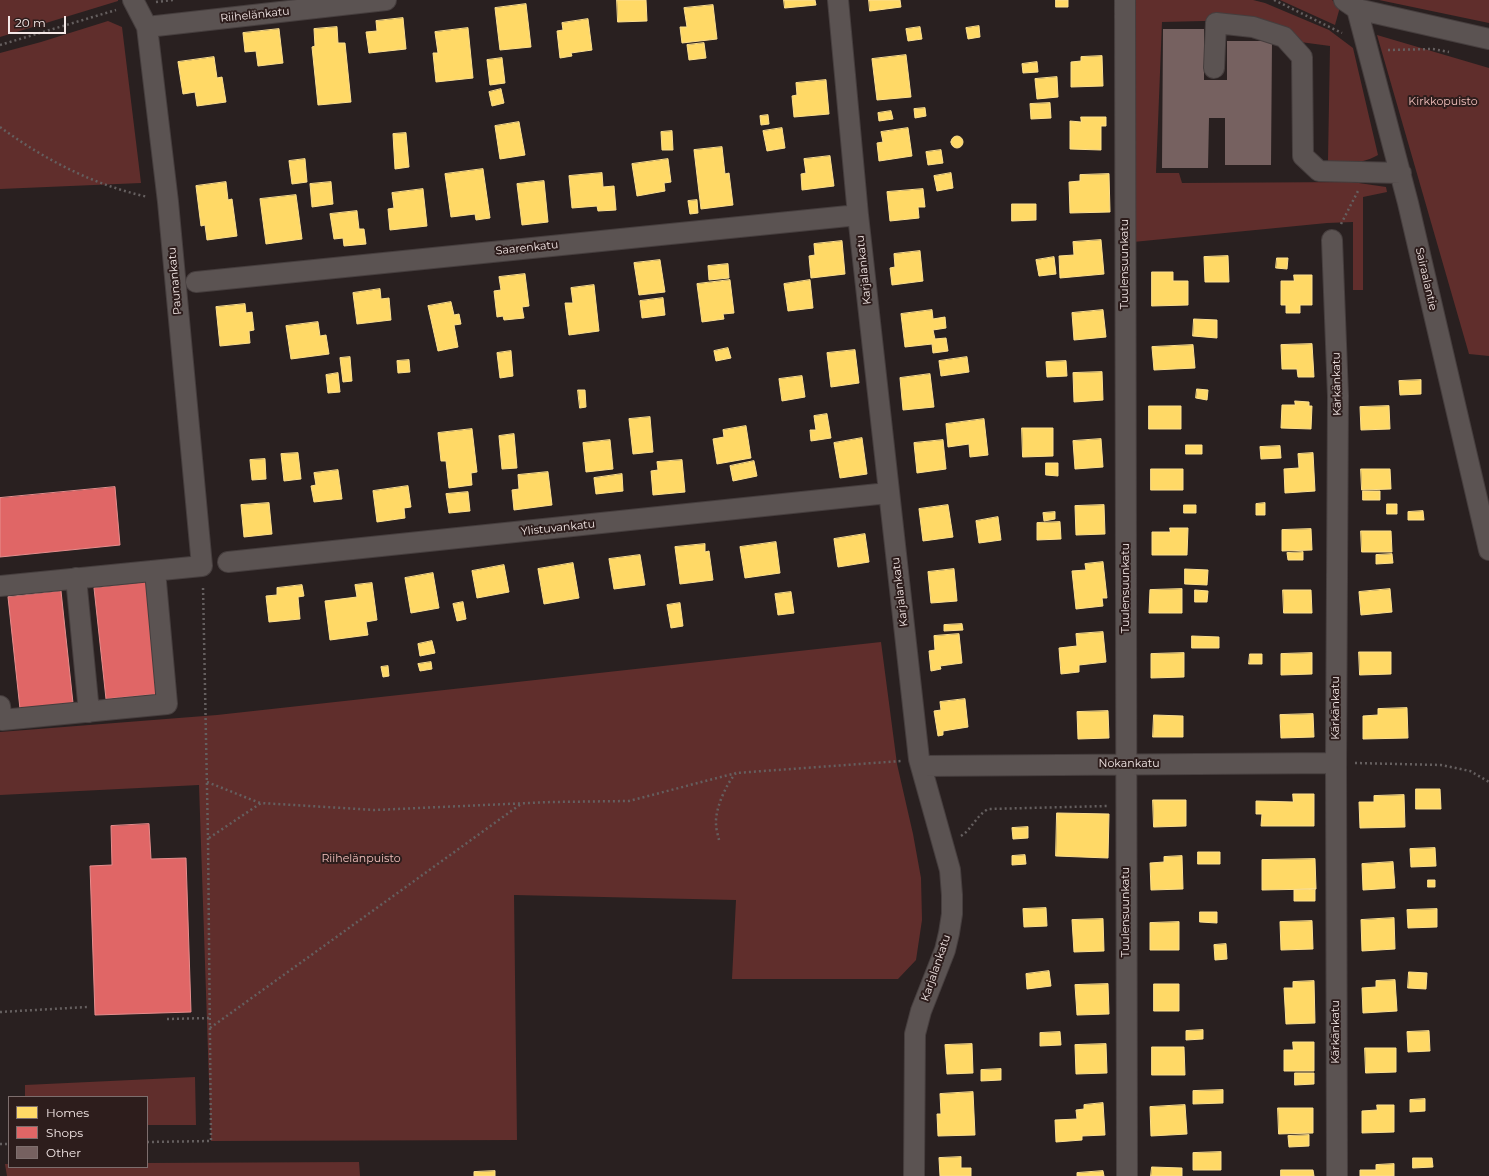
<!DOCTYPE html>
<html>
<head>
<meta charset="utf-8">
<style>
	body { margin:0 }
	#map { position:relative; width:1489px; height:1176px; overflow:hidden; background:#292020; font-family:Montserrat,sans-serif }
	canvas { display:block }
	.legend { position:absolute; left:8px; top:1096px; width:140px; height:72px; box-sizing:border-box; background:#2d1d1c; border:1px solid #7d6e6d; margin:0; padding:5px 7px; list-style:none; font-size:12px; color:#f4e8e7 }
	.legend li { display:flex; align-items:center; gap:8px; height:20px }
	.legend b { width:20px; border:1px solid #7d6e6d }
	.scale { position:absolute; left:8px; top:16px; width:58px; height:18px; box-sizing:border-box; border:2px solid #f4e8e7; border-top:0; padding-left:5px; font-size:12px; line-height:14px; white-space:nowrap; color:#f4e8e7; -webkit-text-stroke:3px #2d1d1c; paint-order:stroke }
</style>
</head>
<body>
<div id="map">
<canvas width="1489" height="1176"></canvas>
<ul class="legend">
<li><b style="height:11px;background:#ffd966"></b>Homes</li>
<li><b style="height:11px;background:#e06666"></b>Shops</li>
<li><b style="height:11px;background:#766160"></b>Other</li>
</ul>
<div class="scale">20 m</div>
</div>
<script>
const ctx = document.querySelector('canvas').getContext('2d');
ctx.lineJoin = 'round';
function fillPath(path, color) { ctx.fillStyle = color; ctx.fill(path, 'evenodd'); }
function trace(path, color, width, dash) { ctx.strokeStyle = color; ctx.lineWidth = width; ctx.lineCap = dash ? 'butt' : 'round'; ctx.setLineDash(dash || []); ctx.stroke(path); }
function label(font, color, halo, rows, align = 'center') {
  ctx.font = font + ' Montserrat,sans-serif'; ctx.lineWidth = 4; ctx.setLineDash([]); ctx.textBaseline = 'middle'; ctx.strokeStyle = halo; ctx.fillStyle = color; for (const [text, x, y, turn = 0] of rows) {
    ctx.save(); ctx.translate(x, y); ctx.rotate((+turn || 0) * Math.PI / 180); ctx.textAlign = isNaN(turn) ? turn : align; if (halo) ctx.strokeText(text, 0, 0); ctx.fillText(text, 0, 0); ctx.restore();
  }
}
fillPath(new Path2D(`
	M0,0H118V1L0,37Z
	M1131,0H1253L1265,3L1329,30L1353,48L1378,155C1360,165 1347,163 1328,161L1330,46L1293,41L1246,20L1162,22L1156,173H1179L1182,183L1352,182L1386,187L1387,192L1363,197V290H1353V222L1327,223L1133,242Z
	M1280,0H1332L1340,7L1335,25Z
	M1379,0H1489V23Z
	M108,21L122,27L141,183L0,189V53L41,42Z
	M1377,35L1489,68V356L1469,354Z
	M881,642L897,764L913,834L921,878L922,920L916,960L898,979H732L736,900L514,895L517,1140L211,1141L199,785L0,795V732L217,715Z
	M195,1077L196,1125H147V1097H25V1085Z
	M359,1162L360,1176H7L5,1164H9V1167H147V1163Z`), '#602e2c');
const homes = new Path2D(`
	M617,0H646L647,21L618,22Z
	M784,0H815L816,5L785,8Z
	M869,0H900L901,7L870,11Z
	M1056,0H1068V7H1056Z
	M526,4L531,47L500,50L495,8Z
	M713,5L717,39L682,43L680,27H687L684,8Z
	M403,18L406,49L369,53L366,32L377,31L376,21Z
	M588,19L592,50L571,53L572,56L560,58L557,31L563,30L562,23Z
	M979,26L980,37L968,39L966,28Z
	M337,27L338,43H345L351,102L318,105L312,47L315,46L314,29Z
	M920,27L922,39L908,41L906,29Z
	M468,28L473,78L436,82L433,53H438L435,32Z
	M279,29L283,63L258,66L256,51L245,52L243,33Z
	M704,43L706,58L689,60L687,45Z
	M906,55L911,97L877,100L872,59Z
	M1102,56L1103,86L1071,87V62L1081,61V57Z
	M214,57L217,78L222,77L226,102L197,106L195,92L183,94L178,62Z
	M502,58L505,83L490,85L487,60Z
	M1037,62L1038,72L1023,73L1022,64Z
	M1057,77L1058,97L1037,99L1035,79Z
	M826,80L829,114L794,117L792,96L797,95L796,83Z
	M501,89L504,103L492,106L489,92Z
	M1050,103L1051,118L1031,119L1030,104Z
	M925,108L926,116L915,118L914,109Z
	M891,111L893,119L879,121L878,113Z
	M768,115L769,124L761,125L760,116Z
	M1081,117H1106V126H1101V150L1070,149V121L1081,122Z
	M519,122L525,155L500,159L495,126Z
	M782,128L785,148L767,151L763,131Z
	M908,128L912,156L879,161L877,143L883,142L881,132Z
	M672,131L673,150H662L661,132Z
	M406,133L409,167L395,169L393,134Z
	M951 142a6 6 0 1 1 12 0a6 6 0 1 1-12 0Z
	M722,147L725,174L729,173L733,205L701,209L694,150Z
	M941,150L943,163L928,165L926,152Z
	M830,156L834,186L802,190L801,174L806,173L804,159Z
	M305,159L307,182L292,184L289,161Z
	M668,159L671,182L664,183L665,191L637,196L632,164Z
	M483,169L490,218L476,220L475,214L451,217L445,174Z
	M602,173L603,187L614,186L616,210L598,211L597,206L572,208L569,176Z
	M951,173L953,188L937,191L934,176Z
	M1109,174L1110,212L1070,213L1069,182L1080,181V175Z
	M544,181L548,222L522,225L517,184Z
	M226,182L228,200L232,199L237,236L207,240L205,225L201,226L196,186Z
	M331,182L333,204L312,207L310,184Z
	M423,189L427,226L390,230L388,209L394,208L392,193Z
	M923,189L925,207H918L919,218L890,221L887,192Z
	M296,195L302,239L266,244L260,199Z
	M697,200L698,213L690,214L688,201Z
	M1012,204H1036V220L1012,221Z
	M357,211L359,229H364L366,244L344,246L343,238L334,239L330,214Z
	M1101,240L1104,274L1060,278L1059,256L1074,255L1073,242Z
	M842,241L845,274L811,278L809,256L815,255L814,244Z
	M920,251L923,281L892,285L890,268L895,267L894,254Z
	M1228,256L1229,282H1205L1204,257Z
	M1054,257L1056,274L1039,276L1036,260Z
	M1277,258H1288L1287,269L1276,268Z
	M660,260L665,292L639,295L634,263Z
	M728,264L729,278L709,280L708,266Z
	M1152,272H1173V281H1188V305L1152,306Z
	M525,274L529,306L522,307L524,318L504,320L503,316L497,317L494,291L501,290L499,277Z
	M1294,275H1312V305H1300V313H1286V305H1281V281H1294Z
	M730,280L734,313L723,314L724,319L702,322L697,284Z
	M810,280L813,308L788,311L784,284Z
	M594,285L599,331L569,335L565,303H573L571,288Z
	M380,289L381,299L389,298L391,320L357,324L353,293Z
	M663,298L665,315L642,318L640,301Z
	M451,302L454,315L459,314L461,324L454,325L458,347L438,351L428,306Z
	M245,304L246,313L252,312L254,330L249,331L250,343L220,346L216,307Z
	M932,310L933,319L945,317L946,328L933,330L935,339L946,338L948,351L933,353L932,344L905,347L901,314Z
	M1103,310L1106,337L1074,340L1072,313Z
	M1194,319L1217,320V338L1193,336Z
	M318,322L320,336L326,335L329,354L291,359L286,326Z
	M1312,344L1314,377H1298L1297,369H1282L1281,345Z
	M1193,345L1195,368L1154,370L1152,347Z
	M728,348L731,358L716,361L714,351Z
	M855,350L859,383L831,387L827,353Z
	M511,351L513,376L500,378L497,353Z
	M350,357L352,381L343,382L340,358Z
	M967,357L969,372L941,376L939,361Z
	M409,360L410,372L398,373L397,361Z
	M1066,361L1067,376L1047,377L1046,362Z
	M1102,372L1103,400L1074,402L1073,373Z
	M338,373L340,392L328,393L326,375Z
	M930,374L934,407L903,410L900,378Z
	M802,376L805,397L782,401L779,379Z
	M1421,380V394L1400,395L1399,381Z
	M1197,389L1208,390L1207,400L1196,398Z
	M578,390H585L586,407L580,408Z
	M1295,401L1309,402V406H1312L1311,429L1281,428L1282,405H1295Z
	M1149,406H1181V429H1149Z
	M1389,406L1390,429L1361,430L1360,407Z
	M827,414L831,438L811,441L810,430H816L814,416Z
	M650,417L653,452L633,454L629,419Z
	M984,419L988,455L970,457L969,444L948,447L946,424Z
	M746,426L751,458L717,464L713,439L724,437L723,430Z
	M1022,428H1053V456L1023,457Z
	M472,429L477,472L471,473L472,485L449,488L446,461H441L438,433Z
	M514,434L517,468L502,469L499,436Z
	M862,438L867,474L840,478L834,443Z
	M1101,439L1103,467L1075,469L1073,441Z
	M610,440L613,469L586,472L583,443Z
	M943,440L946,469L917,473L914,443Z
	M1186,445H1202V454H1186Z
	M1280,446L1281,458L1261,459L1260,447Z
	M298,453L301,479L284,481L281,454Z
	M1313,453L1315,491L1285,493L1284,469L1299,468L1298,454Z
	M265,459L266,479L252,480L250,460Z
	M682,460L685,492L653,495L651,471L658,470L657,462Z
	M754,461L757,476L733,481L730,466Z
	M1046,463H1058V476L1046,475Z
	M1151,469H1183V490H1151Z
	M1361,469H1390L1391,489L1362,490Z
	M338,470L342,499L314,502L311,486L316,485L314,473Z
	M548,472L552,505L514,510L512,490L519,489L518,475Z
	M622,474L623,491L596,494L594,478Z
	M408,486L411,507L404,508L405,518L377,522L373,491Z
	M1363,491H1380V500H1363Z
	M468,492L470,511L449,513L446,494Z
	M269,503L272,534L244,537L241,505Z
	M1265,503V515H1256V504Z
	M1387,504H1397V514H1387Z
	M948,505L953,537L923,541L919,509Z
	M1104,505L1105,534L1076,535L1075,506Z
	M1184,505H1196V513H1184Z
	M1423,511L1424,520H1408V512Z
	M1055,512V519L1044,521L1043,513Z
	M998,517L1001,540L979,543L976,521Z
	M1060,522L1061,539L1037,540V523Z
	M1170,528H1188L1187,555H1152V532H1170Z
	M1311,529L1312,550L1282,551V530Z
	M1361,531H1391L1392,552H1362Z
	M865,534L869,562L838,567L834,539Z
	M776,542L780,573L745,578L740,547Z
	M705,544V552L709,551L713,580L680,584L675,547Z
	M1303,552V560H1288L1287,553Z
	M1392,554L1393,563L1376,564V555Z
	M640,555L645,585L614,589L609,559Z
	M1103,562L1107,598H1102L1103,606L1076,609L1072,571L1086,570L1085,564Z
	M573,563L579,598L544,604L538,569Z
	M504,565L509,592L477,598L472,571Z
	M954,569L957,601L931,603L928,572Z
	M1185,569L1208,570L1207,585L1185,584Z
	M433,573L439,608L411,613L405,578Z
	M372,583L377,620L366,622L368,635L330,640L325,601L357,597L355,585Z
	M302,585L304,596L298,597L300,619L269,622L266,596L277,595V588Z
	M1182,589V613H1149L1150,590Z
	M1390,589L1392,612L1361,615L1359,592Z
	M1195,590L1208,591L1207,602H1195Z
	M1283,590H1311L1312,613H1284Z
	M791,592L794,613L778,615L775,594Z
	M463,602L466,619L457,621L453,604Z
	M680,603L683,626L671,628L667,605Z
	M962,624L963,630L944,631V625Z
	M1103,632L1106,662L1079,665V672L1061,674L1059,648L1077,646L1076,634Z
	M959,634L962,663L940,666L941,669L931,671L929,651L935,650L934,636Z
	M1192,636L1219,637V648H1192Z
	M432,641L435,653L420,656L418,644Z
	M1359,652H1391V674L1360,675Z
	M1184,653V677L1151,678V654Z
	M1312,653V674L1281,675V654Z
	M1250,654H1262V664H1249Z
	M431,662L432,669L420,671L418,664Z
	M388,666L389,676L383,677L381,667Z
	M965,699L968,727L943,731V735L938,736L934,711L941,710L940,702Z
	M1407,708L1408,738L1363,739V716L1378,715V709Z
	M1108,711L1109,738L1078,739L1077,712Z
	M1313,714L1314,737L1281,738L1280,715Z
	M1154,715L1183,716V737H1153Z
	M1416,789H1440L1441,809H1416Z
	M1293,794H1314V826H1261L1262,814H1256V801L1293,802Z
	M1404,795L1405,827L1360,828L1359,802H1374V796Z
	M1153,800H1186V826L1154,827Z
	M1057,813L1109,814L1108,858L1056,856Z
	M1028,827V838L1013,839L1012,828Z
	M1435,848L1436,866L1411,867L1410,849Z
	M1198,852H1220V864H1198Z
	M1025,855L1026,864L1012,865V856Z
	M1182,856L1183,889L1151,890L1150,863L1164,862V857Z
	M1315,859L1316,889L1262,890V860Z
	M1393,862L1395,888L1363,890L1362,864Z
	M1428,880H1435V887H1428Z
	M1315,889V901H1294V890Z
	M1046,908L1047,926L1024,927L1023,909Z
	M1437,909V927L1408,928L1407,910Z
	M1200,912H1217V923L1200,922Z
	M1394,918L1395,949L1362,951L1361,920Z
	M1103,919L1104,951L1074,952L1072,920Z
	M1312,921L1313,949L1281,950L1280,922Z
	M1179,922V950H1150V923Z
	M1226,944L1227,959L1215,960L1214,945Z
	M1049,971L1051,986L1027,989L1026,974Z
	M1409,972L1427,973L1426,989L1408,988Z
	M1395,980L1397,1011L1363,1013L1362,988L1376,987V981Z
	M1314,981L1315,1023L1286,1024L1284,988H1293V982Z
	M1108,984L1109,1014L1077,1015L1075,985Z
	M1154,984H1179V1011H1154Z
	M1203,1030V1039L1186,1040V1031Z
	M1429,1031L1430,1051L1408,1052L1407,1032Z
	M1060,1032L1061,1045L1040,1046V1033Z
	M1293,1042H1314V1071H1284V1050H1293Z
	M972,1044L973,1073L947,1074L945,1045Z
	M1106,1044L1107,1073L1076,1074L1075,1045Z
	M1152,1047H1184L1185,1075H1152Z
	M1365,1048H1396V1072L1366,1073Z
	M1001,1069V1080L981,1081V1070Z
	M1295,1073H1314V1084L1295,1085Z
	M1223,1090V1103L1193,1104V1091Z
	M973,1092L975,1135L938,1136L937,1114H941L940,1094Z
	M1425,1099V1111L1410,1112V1100Z
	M1103,1103L1105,1135L1082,1136V1140L1056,1142L1055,1120L1077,1119L1076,1110L1084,1109V1105Z
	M1185,1105L1187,1134L1151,1136L1150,1107Z
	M1377,1105H1394V1132L1362,1133V1111L1377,1110Z
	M1278,1108H1313V1133L1279,1134Z
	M1309,1135V1146L1289,1147L1288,1136Z
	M1221,1152V1170H1193V1153Z
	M961,1157V1168H971V1176H940L939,1158Z
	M1413,1158H1432L1433,1167L1413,1168Z
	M1394,1164V1176H1360V1170H1376V1165Z
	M1152,1167L1182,1168V1176H1151Z
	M1281,1170H1313L1314,1176H1281Z
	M495,1171V1176H474V1172Z
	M1103,1171L1104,1176H1077V1173Z`);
fillPath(homes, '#ffd966');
trace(homes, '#fcde8d', 1);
const shops = new Path2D(`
	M115,487L120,545L0,557V498Z
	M147,582L159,694L106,699L94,588Z
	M61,591L73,703L20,709L8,597Z
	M149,824L151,859L186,858L191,1012L95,1015L90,866L112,865L111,826Z`);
fillPath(shops, '#e06666');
trace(shops, '#e68d8d', 1);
fillPath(new Path2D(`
	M1163,29H1204V80H1227V41H1272L1271,165H1225V118H1209L1208,168H1162Z`), '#766160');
const minor = new Path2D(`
	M838,0L858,215L919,759L950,870L952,895V914L949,933L945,950L921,1011L915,1034L914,1176
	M1125,0L1127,1176
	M1344,0L1357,9L1489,39
	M1357,9L1408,203L1489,550
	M147,27L386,0
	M1214,68L1216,23L1253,27L1284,37L1302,57L1303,156L1319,171L1401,173
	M1332,240L1338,396L1336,763L1337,1176
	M196,282L858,215
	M228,562L888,493
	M76,578L89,712
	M0,586L202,566L168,202L147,27L133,0
	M0,706L2,720L167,704L155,571
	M922,766L1336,763`);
trace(minor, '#463e3e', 22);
trace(new Path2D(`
	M1274,0L1342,33
	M156,2L173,0
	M0,45L116,10
	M1388,50L1433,49L1449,52
	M0,127C45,160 94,185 148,197
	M1341,224L1358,191
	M1355,763L1441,765L1470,771L1489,782
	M207,782L260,803
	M961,836C972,829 976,816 988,809L1108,806
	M209,838L261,803L375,810L551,802L629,801L736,773
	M719,840C718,835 716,829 716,824C715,809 726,784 736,773L901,761
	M0,1012L87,1007
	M167,1019L210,1018
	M210,1028L521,804
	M147,1142L211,1141L208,839L203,586
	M0,1144H9`), '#655f5f', 2.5, [2, 3]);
trace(minor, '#5b5352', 20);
label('11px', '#f4e8e7', '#2d1d1c', [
	["Riihelänkatu",255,15,-6],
	["Saarenkatu",527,248,-6],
	["Tuulensuunkatu",1125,264,-90],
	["Karjalankatu",864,270,-96],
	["Sairaalantie",1426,279,77],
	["Paunankatu",175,281,-95],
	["Kärkänkatu",1337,384,-91],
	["Ylistuvankatu",558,528,-6],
	["Tuulensuunkatu",1126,588,-90],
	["Karjalankatu",900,592,-97],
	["Kärkänkatu",1336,708,-90],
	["Nokankatu",1129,764],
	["Tuulensuunkatu",1126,912,-90],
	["Karjalankatu",936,968,-71],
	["Kärkänkatu",1336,1032,-90]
]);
label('11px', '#f4c2be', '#2d1d1c', [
	["Kirkkopuisto",1443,102],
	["Riihelänpuisto",361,859]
]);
</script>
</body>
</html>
